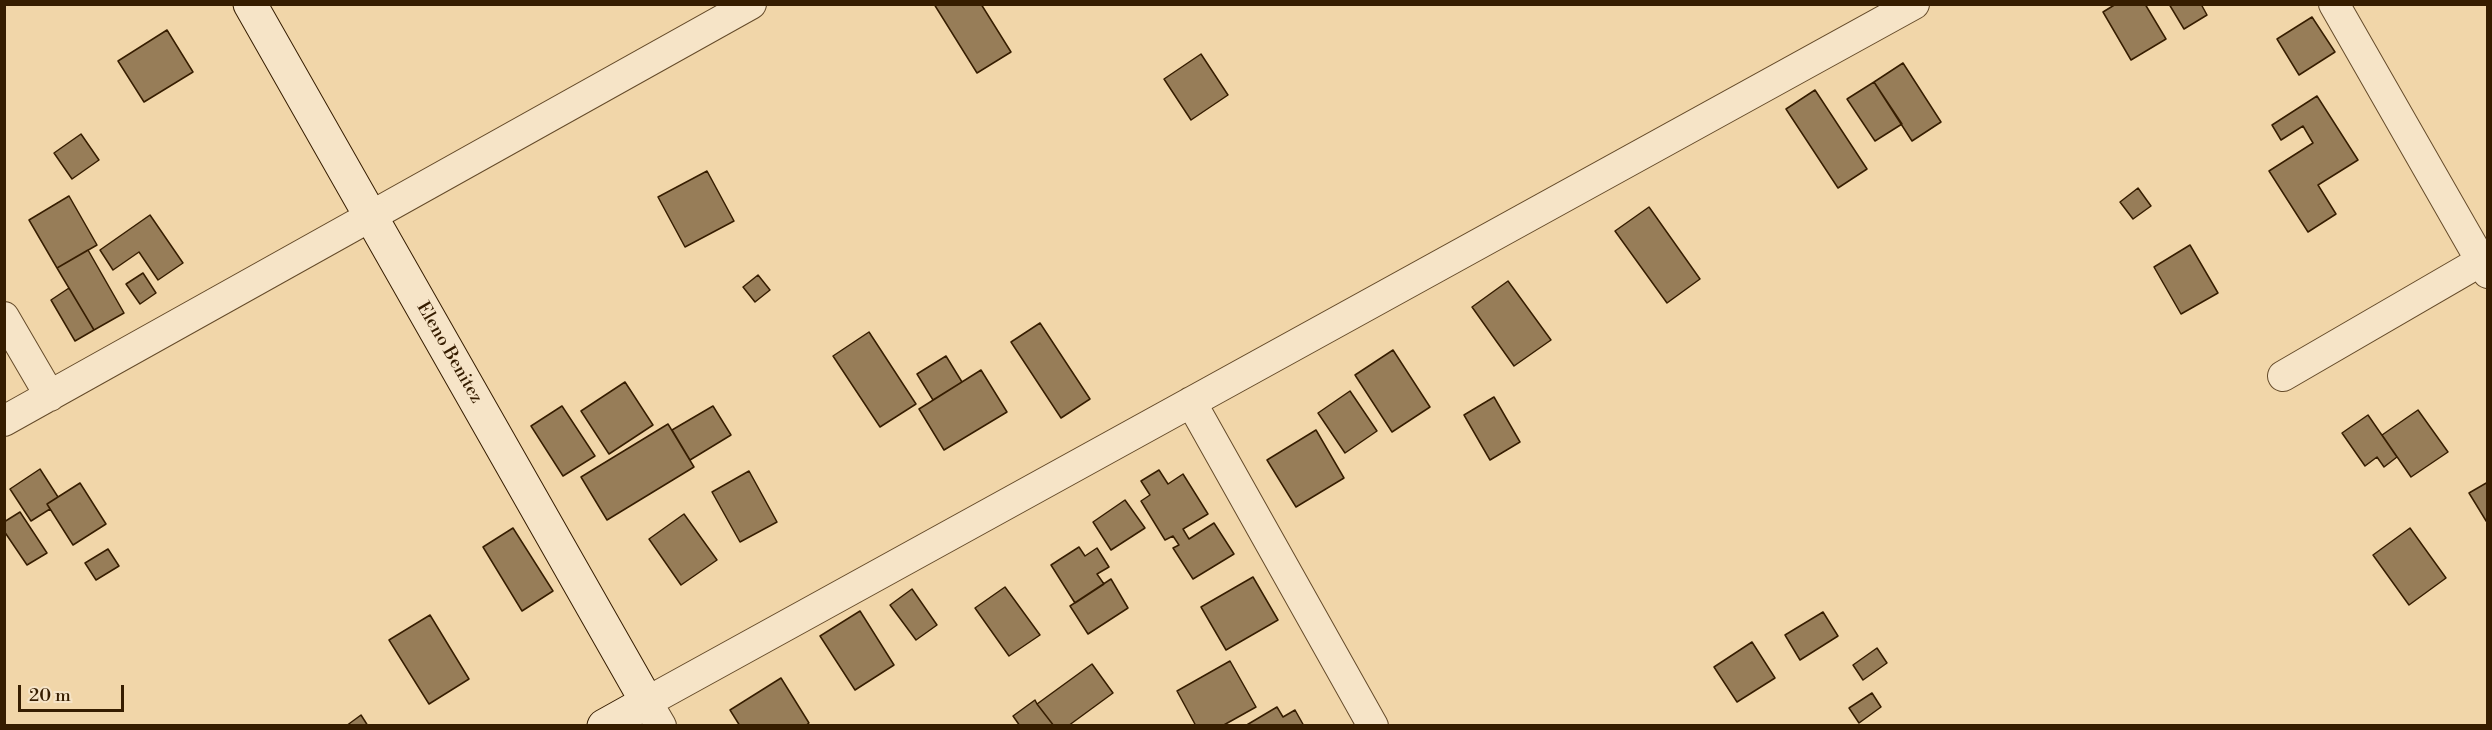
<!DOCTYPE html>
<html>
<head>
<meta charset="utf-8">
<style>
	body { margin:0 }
	#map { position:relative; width:2492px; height:730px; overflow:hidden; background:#f1d6a9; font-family:"Libre Bodoni",serif }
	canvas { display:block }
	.frame { position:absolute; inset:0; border:6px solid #361d00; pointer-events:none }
	.scale { position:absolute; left:18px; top:685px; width:106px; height:27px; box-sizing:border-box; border:3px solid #361d00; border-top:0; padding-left:8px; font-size:18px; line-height:21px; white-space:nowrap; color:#361d00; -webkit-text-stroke:4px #f6e4c7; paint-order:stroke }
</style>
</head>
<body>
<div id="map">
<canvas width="2492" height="730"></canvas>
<div class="frame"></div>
<div class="scale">20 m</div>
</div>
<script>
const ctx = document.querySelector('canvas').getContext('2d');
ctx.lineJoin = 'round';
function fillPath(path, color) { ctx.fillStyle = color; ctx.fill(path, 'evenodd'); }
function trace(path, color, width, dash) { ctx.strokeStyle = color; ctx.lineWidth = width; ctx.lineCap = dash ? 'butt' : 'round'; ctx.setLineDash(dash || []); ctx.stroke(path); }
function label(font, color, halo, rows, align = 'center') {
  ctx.font = font + ' "Libre Bodoni",serif'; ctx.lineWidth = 4.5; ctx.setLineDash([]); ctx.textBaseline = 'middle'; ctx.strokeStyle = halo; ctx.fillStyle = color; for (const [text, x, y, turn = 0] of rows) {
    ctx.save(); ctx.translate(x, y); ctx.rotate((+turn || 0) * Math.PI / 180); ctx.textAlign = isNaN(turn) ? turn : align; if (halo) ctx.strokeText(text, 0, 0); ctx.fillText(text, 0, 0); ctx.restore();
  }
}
const building = new Path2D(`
	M934,4H981L1011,52L977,73Z
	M2116,4H2145L2166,39L2131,60L2103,12Z
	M2169,4H2201L2207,15L2184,29Z
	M2312,17L2335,52L2299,75L2277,39Z
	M167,30L193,72L144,102L118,61Z
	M1201,54L1228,95L1191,120L1164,79Z
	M1903,63L1941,122L1912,141L1874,82Z
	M1874,82L1902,124L1875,141L1847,99Z
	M1815,90L1867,169L1838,188L1786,109Z
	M2317,96L2358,160L2318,185L2336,214L2308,232L2269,171L2313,143L2303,126L2281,140L2272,125Z
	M81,134L99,160L72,179L54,153Z
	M707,171L734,221L685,247L658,197Z
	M2138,188L2151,206L2133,219L2120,202Z
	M69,196L97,245L57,268L29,220Z
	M1649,207L1700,279L1667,303L1615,231Z
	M150,215L183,263L158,280L139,252L113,270L100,250Z
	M2190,245L2218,293L2181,314L2154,267Z
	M88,250L124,313L94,330L57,268Z
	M143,273L156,293L140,304L126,284Z
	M758,275L770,290L755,302L743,287Z
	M1508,281L1551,340L1514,366L1472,307Z
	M69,288L94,330L75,341L51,300Z
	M1040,323L1090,399L1061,418L1011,342Z
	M869,332L916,404L880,427L833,356Z
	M1393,350L1430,407L1392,432L1355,375Z
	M946,356L962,382L933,400L917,374Z
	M981,370L1007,412L944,450L919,409Z
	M625,382L653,425L609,454L581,411Z
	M1350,391L1377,431L1345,453L1318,413Z
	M1494,397L1520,442L1490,460L1464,415Z
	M562,406L595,456L563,476L531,426Z
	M713,406L731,435L690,460L672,430Z
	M2418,410L2448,452L2411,477L2382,435Z
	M2368,415L2397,457L2384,467L2377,457L2365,466L2342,433Z
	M668,424L694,467L607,520L581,477Z
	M1316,430L1344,478L1296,507L1267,460Z
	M40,469L58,497L47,504L50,509L31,521L10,489Z
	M1159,470L1168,484L1183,474L1208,514L1183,529L1189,539L1214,523L1234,554L1193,579L1173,548L1179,545L1173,536L1165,540L1141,501L1150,495L1141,481Z
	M749,471L777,522L740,542L712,492Z
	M2488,482V524L2469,493Z
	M80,483L106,524L73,545L47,504Z
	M1125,500L1145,528L1111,550L1093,522Z
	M20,512L47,553L27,565L4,531V522Z
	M684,514L717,560L681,585L649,539Z
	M513,528L553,591L522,611L483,547Z
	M2410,528L2446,578L2409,605L2373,555Z
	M1079,547L1085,556L1097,548L1109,567L1097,574L1104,584L1075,603L1051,565Z
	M108,549L119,566L96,580L85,563Z
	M1253,577L1278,620L1226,650L1201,607Z
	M1111,579L1128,608L1088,634L1070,606Z
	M1005,587L1040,635L1009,656L975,608Z
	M912,589L937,625L916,640L890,605Z
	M860,611L894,665L855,690L820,636Z
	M1823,612L1838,636L1800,660L1785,635Z
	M430,615L469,679L429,704L389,640Z
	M1752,642L1775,678L1737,702L1714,667Z
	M1877,648L1887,663L1863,680L1853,665Z
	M1230,661L1256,707L1222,726H1196L1177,691Z
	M1092,664L1113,693L1068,726H1054L1037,704Z
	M781,678L809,723L805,726H740L730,710Z
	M1872,693L1881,707L1859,723L1849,708Z
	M1035,700L1037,704L1054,726H1020L1013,716Z
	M1277,707L1283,717L1295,710L1304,726H1245Z
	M361,715L368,726H346Z`);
fillPath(building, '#977d58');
trace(building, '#361d00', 1.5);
const street = new Path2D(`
	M2334,4L2488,273
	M4,317L50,396
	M2283,376L2488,257
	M1191,402L1373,726
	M4,421L751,4
	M661,726L647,702L1914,4`);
const secondary = new Path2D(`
	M250,4L647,702L604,726`);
trace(street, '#654b2a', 32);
trace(secondary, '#361d00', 35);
trace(street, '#f6e4c7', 30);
trace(secondary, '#f6e4c7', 33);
label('18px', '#361d00', '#f6e4c7', [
	["Eleno Benitez",449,353,60]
]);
</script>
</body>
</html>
